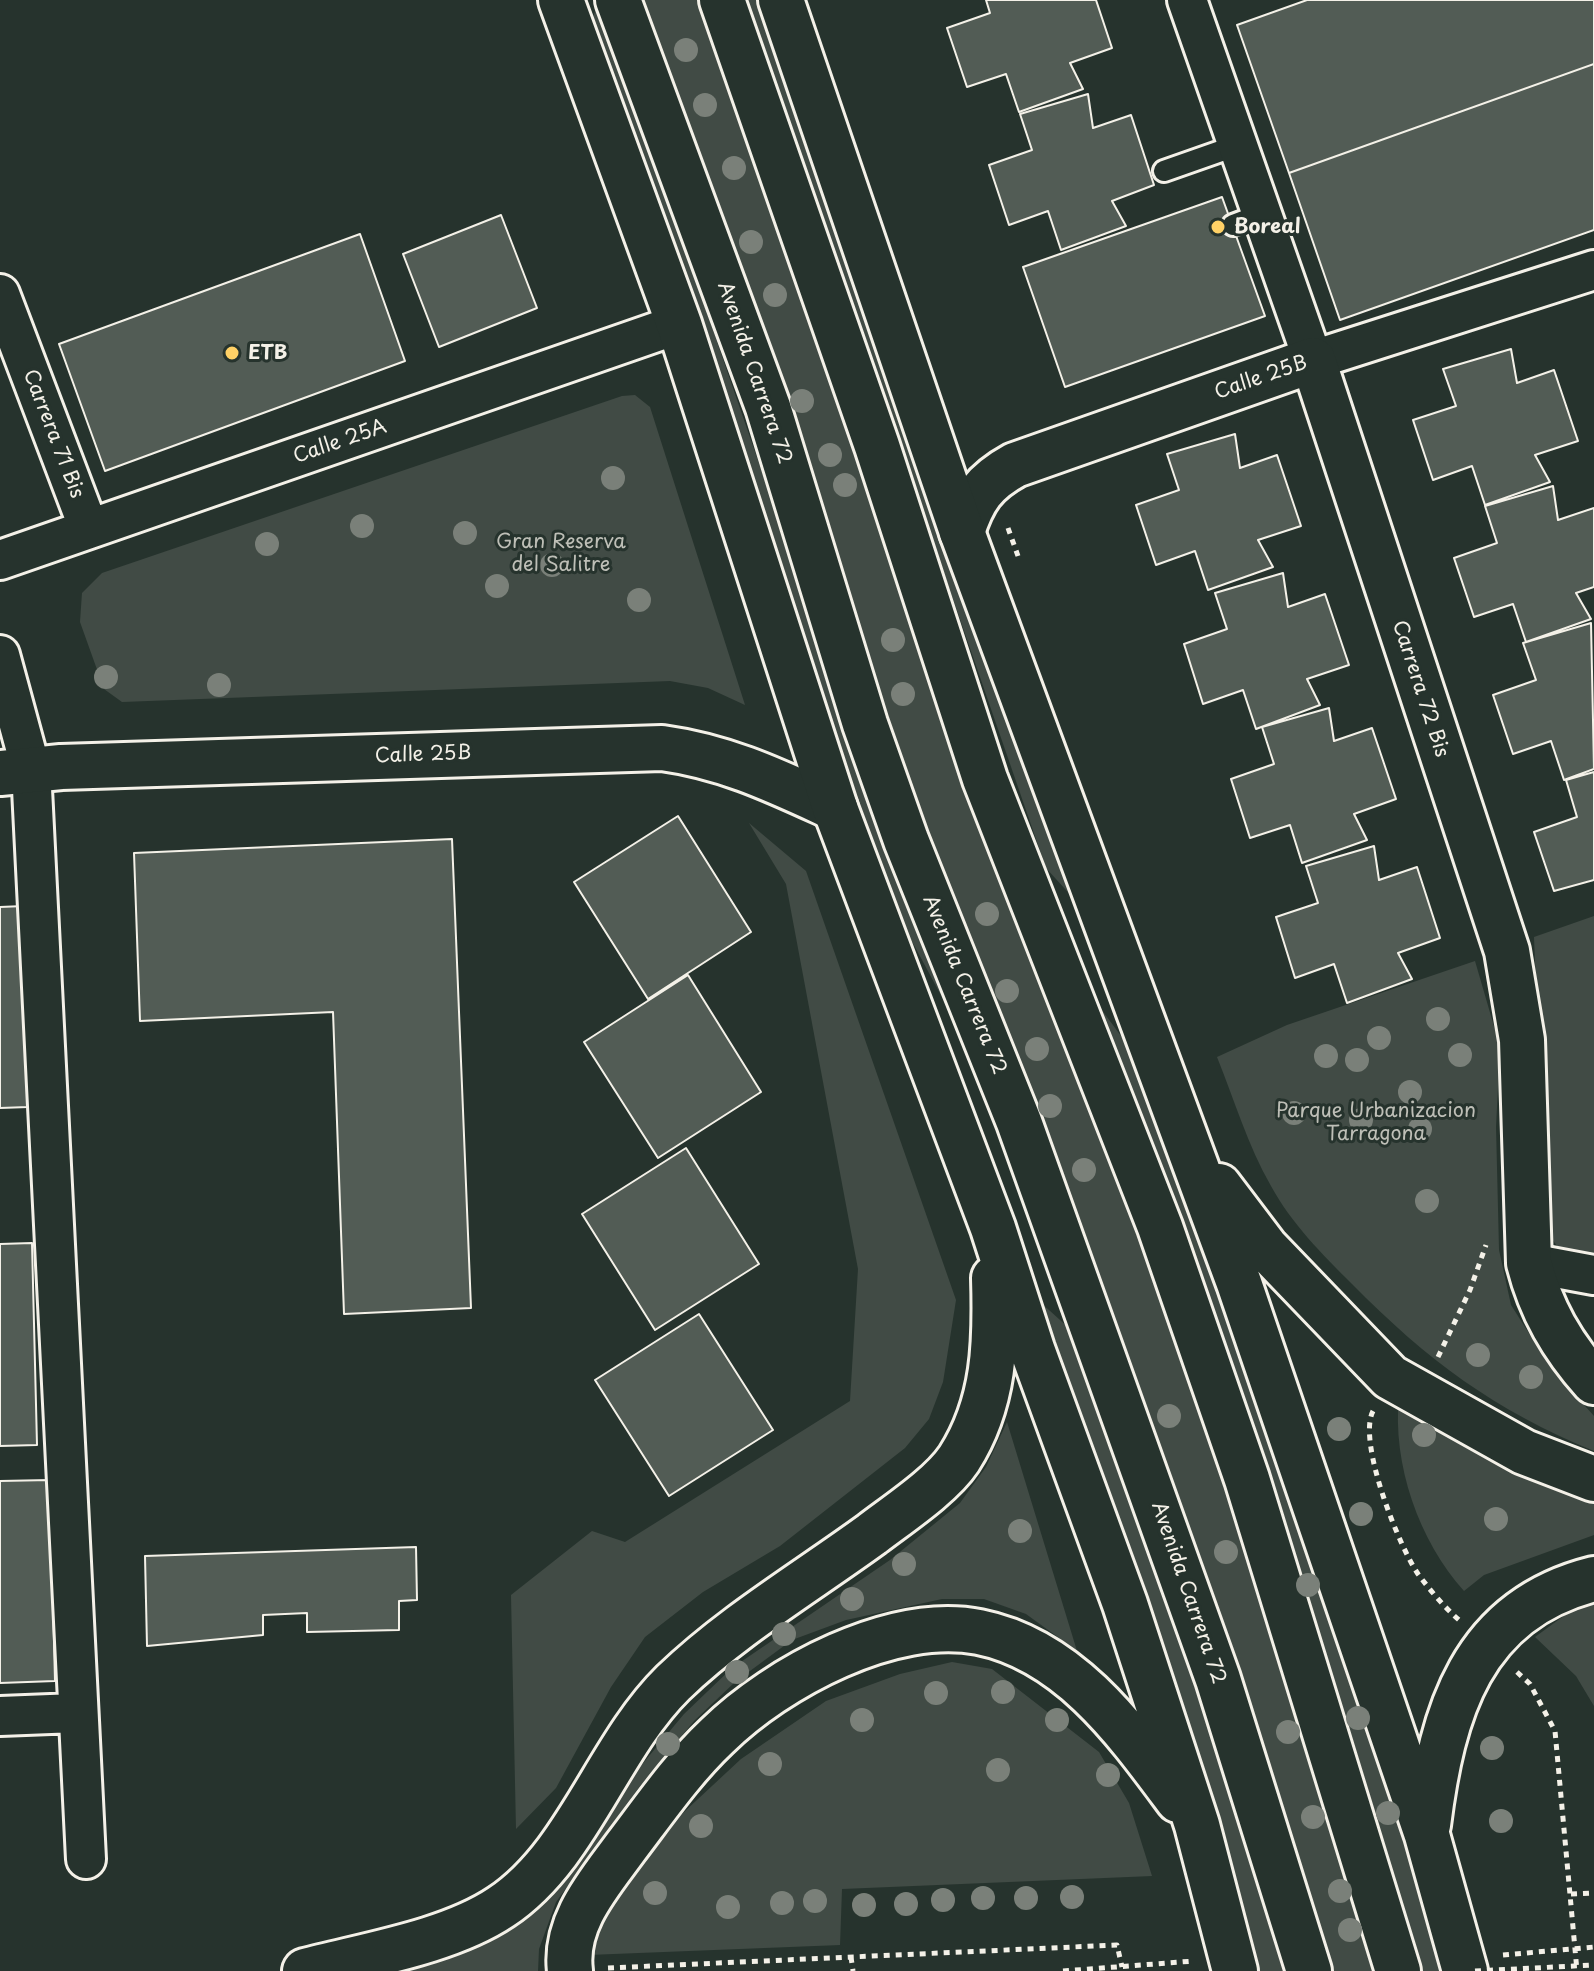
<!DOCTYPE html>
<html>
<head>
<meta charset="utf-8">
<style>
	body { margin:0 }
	canvas { display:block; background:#26332d }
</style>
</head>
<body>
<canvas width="1594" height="1971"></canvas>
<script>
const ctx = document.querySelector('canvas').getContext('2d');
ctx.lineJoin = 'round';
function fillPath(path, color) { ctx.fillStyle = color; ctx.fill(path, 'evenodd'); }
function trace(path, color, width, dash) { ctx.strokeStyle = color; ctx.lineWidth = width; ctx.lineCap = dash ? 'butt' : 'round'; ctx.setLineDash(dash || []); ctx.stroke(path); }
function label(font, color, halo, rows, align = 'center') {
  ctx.font = font + ' "Playpen Sans",sans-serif'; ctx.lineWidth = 6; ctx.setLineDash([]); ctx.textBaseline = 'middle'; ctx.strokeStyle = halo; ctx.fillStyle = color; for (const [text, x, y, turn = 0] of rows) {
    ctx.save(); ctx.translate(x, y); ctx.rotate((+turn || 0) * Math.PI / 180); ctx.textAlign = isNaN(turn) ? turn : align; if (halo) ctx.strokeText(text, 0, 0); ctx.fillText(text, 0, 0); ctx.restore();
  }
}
fillPath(new Path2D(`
	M599,0L908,895L958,1027L893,906L735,434L591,23Z
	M638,0H704L1247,1524L1381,1971H1329L1224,1623L878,701L696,143Z
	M746,0H762L1075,900L1046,868Z
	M635,395L650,407L745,705L708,688L670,681L122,702L104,689L80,622L82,593L102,573L622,396Z
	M749,823L806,871L956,1300L943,1382L929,1419L905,1448L780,1546L703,1592L645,1637L611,1687L556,1788L516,1829L511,1595L592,1531L625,1542L850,1401L858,1269L786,884Z
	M1594,916V1266L1561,1252L1546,1230L1534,937Z
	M1475,961L1500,1047L1496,1127L1499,1250L1511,1305L1551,1368L1594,1416V1451C1494,1410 1427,1360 1352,1284C1322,1254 1291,1223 1271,1186C1248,1146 1234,1099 1217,1057L1287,1025Z
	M1090,994L1138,1059L1287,1471L1449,1971H1422L1354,1743Z
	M1039,1301L1070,1329L1195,1667L1288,1971H1259L1203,1779Z
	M1399,1396L1594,1488V1535L1484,1575L1464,1591C1419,1541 1392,1464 1399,1396Z
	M1007,1422L1077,1651L1026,1614L984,1599H942L846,1620L792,1640L735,1682L694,1721L637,1790L556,1902L539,1949L538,1971H391L503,1933L542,1897L624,1786L684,1714L732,1668L890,1560L960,1503L986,1467Z
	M1594,1602V1706L1576,1676L1535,1637L1576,1607Z
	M952,1662L992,1669L1099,1752L1129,1803L1152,1876L842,1889L840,1945L588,1955L596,1927L620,1880L669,1826L741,1759L826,1701L900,1674Z`), '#414b45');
const building = new Path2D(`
	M986,0H1096L1112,48L1070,63L1083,89L1019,112L1006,74L967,87L947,28L990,13Z
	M1307,0H1594V64L1289,173L1237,25Z
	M1594,64V230L1340,320L1289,173Z
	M1088,94L1093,128L1131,115L1154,185L1112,201L1126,226L1061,250L1048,211L1009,225L989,165L1032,150L1020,114Z
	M1222,197L1265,316L1065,387L1023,267Z
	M501,215L537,308L439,347L403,254Z
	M360,234L405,361L105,471L59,344Z
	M1511,349L1517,383L1554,370L1578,441L1535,455L1550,482L1485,505L1472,466L1433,480L1413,420L1456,406L1443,369Z
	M1235,434L1240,468L1277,455L1301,526L1258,540L1273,567L1208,590L1195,551L1156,565L1136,505L1179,490L1167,454Z
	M1553,486L1558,520L1594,508V587L1576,593L1591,619L1526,642L1513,604L1474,617L1454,558L1497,543L1485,506Z
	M1283,573L1288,607L1325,594L1349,665L1307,679L1320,705L1256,729L1243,690L1203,704L1184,644L1227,629L1215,593Z
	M1591,623L1594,769L1564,780L1551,741L1513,754L1493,695L1536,680L1523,643Z
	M1329,708L1334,741L1372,728L1396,799L1354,814L1367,840L1302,863L1290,825L1250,838L1231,779L1274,764L1262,727Z
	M1594,772V880L1554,891L1534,832L1577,817L1566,780Z
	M678,816L751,932L648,999L574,882Z
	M452,839L471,1308L344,1314L333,1012L140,1021L134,853Z
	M1374,846L1379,880L1417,867L1440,938L1398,953L1412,979L1347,1003L1334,964L1295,978L1276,917L1318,903L1306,866Z
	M24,906L28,1107L0,1108V907Z
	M688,975L761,1092L658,1158L584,1042Z
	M686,1148L759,1264L655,1330L582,1214Z
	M32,1243L37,1445L0,1446V1244Z
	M699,1314L773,1430L669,1496L595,1380Z
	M50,1480L55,1681L0,1683V1481Z
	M416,1547L417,1600L399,1601V1630L307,1632V1613L263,1615V1635L147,1646L145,1556Z`);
fillPath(building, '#525c55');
trace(building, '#f4f1e8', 2);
const service = new Path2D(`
	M1164,171L1238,145
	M1233,225L1262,214`);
const minor = new Path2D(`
	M1187,0L1313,360L1594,270
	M0,294L89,529
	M0,560L679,324
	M0,655L31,769L86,1859
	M1529,1263L1594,1275
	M0,1716L76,1713`);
const tertiary = new Path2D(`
	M962,532C973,498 984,482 1015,465L1313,360L1507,951L1522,1040L1529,1263C1541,1310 1562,1346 1594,1382
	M0,773L61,767L662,748C727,757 776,781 835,808`);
const trunk = new Path2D(`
	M561,0L679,324L835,808L993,1228L1032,1349L1125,1604L1197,1825L1235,1971
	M618,0L768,407L865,724L906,840L1019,1122L1218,1679L1309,1971
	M722,0L877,446L985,779L1160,1227L1247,1479L1398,1971
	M781,0L962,532L1239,1283L1427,1835L1465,1971
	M1219,1186L1266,1248L1390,1377L1524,1452L1594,1479
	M1428,1825C1442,1713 1471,1610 1594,1579
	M305,1971C366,1955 449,1942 501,1907C578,1856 607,1748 673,1683C732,1626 806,1582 872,1534C898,1514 941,1486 959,1459C995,1403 996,1342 994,1278
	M570,1971C564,1923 598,1885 625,1848C654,1810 682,1769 717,1736C777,1677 893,1615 979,1632C1069,1650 1126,1730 1178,1800`);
trace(service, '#f4f1e8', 26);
trace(minor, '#f4f1e8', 44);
trace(tertiary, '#f4f1e8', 50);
trace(trunk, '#f4f1e8', 50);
trace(new Path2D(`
	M1008,528L1018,556
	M1438,1357L1470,1290L1486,1245
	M1373,1411C1357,1442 1399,1546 1418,1574C1430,1590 1444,1607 1459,1620
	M1517,1672L1530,1684L1555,1731L1577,1971
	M1571,1894L1594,1893
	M1503,1955L1594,1947
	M851,1957L853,1971
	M608,1968L1117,1945L1122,1967
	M1063,1971L1194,1961`), '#f4f1e8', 5, [6, 6]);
trace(service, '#26332d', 20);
trace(minor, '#26332d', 38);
trace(tertiary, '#26332d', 44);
trace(trunk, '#26332d', 44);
trace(new Path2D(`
	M1475,1971L1594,1965`), '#f4f1e8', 5, [6, 6]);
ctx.fillStyle = '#7a8079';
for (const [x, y] of [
	[686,50],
	[705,105],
	[734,168],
	[751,242],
	[775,295],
	[802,401],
	[830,455],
	[613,478],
	[845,485],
	[362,526],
	[465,533],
	[267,544],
	[552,565],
	[497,586],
	[639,600],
	[893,640],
	[106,677],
	[219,685],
	[903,694],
	[987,914],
	[1007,991],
	[1438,1019],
	[1379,1038],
	[1037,1049],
	[1460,1055],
	[1326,1056],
	[1357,1060],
	[1410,1092],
	[1050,1106],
	[1294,1113],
	[1361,1120],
	[1420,1129],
	[1084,1170],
	[1427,1201],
	[1478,1355],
	[1531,1377],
	[1169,1416],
	[1339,1429],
	[1424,1435],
	[1361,1514],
	[1496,1519],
	[1020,1531],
	[1226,1552],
	[904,1564],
	[1308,1585],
	[852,1599],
	[784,1634],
	[737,1672],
	[1003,1692],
	[936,1693],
	[1358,1718],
	[862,1720],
	[1057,1720],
	[1288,1732],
	[668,1744],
	[1492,1748],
	[770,1764],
	[998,1770],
	[1108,1775],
	[1388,1813],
	[1313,1817],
	[1501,1821],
	[701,1826],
	[1340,1891],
	[655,1893],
	[1072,1897],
	[983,1898],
	[1026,1898],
	[943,1900],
	[815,1901],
	[782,1903],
	[906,1904],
	[864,1905],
	[728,1907],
	[1350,1930]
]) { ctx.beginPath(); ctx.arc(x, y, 12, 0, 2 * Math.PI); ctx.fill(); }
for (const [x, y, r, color] of [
	[1218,227,8,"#ffd166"],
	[232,353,8,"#ffd166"]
]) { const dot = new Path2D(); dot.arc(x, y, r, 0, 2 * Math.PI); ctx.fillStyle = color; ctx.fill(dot); trace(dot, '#26332d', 3); }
label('bold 20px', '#f4f1e8', '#26332d', [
	["Boreal",1234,227],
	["ETB",248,353]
], 'left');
label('20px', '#f4f1e8', '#26332d', [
	["Avenida Carrera 72",754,373,71],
	["Calle 25B",1261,378,-19],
	["Carrera 71 Bis",53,434,69],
	["Calle 25A",340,442,-19],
	["Carrera 72 Bis",1420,689,72],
	["Calle 25B",423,755,-2],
	["Avenida Carrera 72",964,985,68],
	["Avenida Carrera 72",1188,1593,71]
]);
label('20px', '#bebfb7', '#26332d', [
	["Gran Reserva",561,542],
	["del Salitre",561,565],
	["Parque Urbanizacion",1376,1111],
	["Tarragona",1376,1134]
]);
</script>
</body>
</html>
